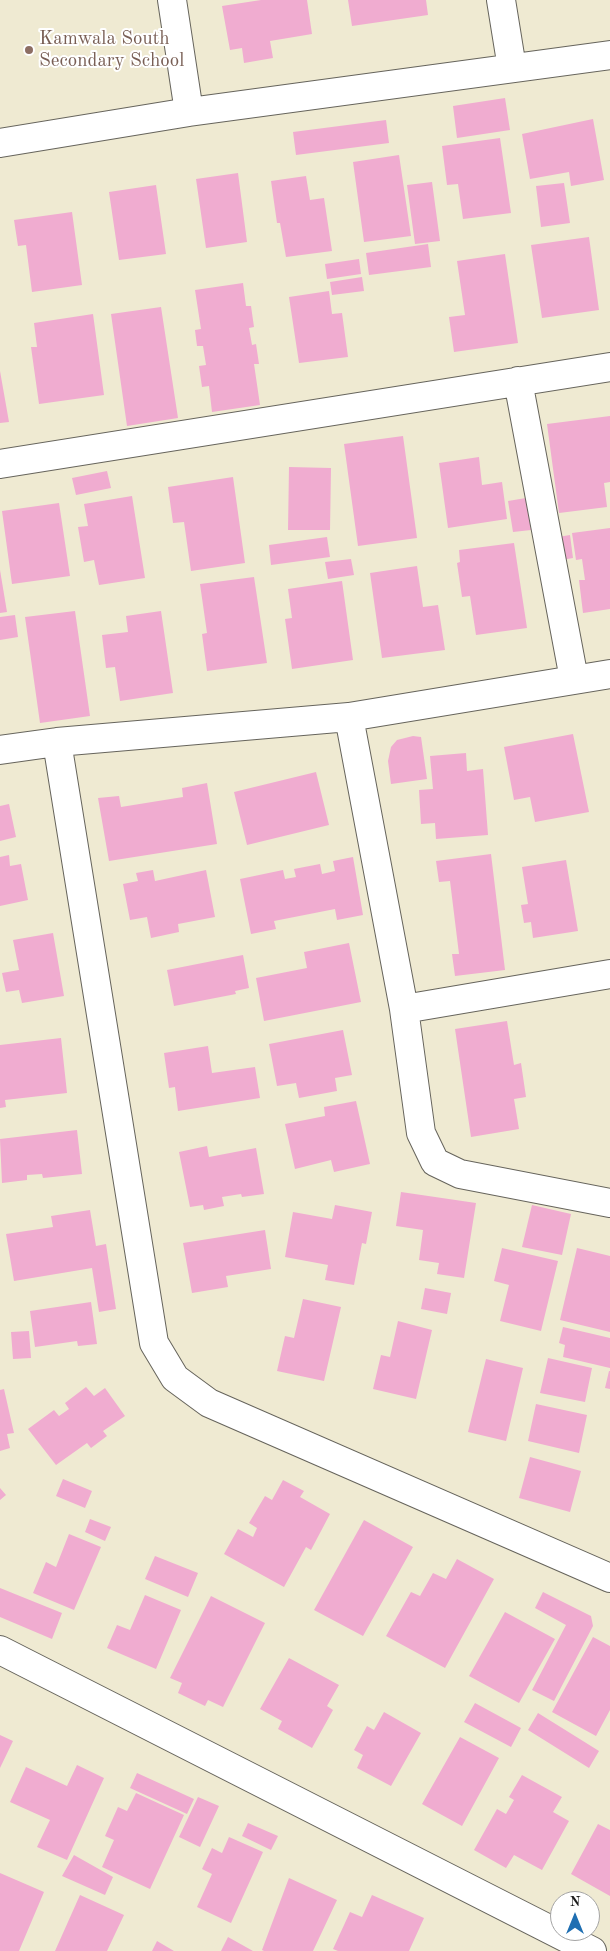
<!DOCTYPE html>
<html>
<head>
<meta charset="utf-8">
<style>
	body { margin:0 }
	#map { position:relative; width:610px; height:1951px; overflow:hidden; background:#efead2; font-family:"Old Standard TT",serif }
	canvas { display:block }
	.north { position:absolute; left:550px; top:1891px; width:50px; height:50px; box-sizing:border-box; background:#fff; border:1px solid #a4a4a4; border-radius:50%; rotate:0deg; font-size:14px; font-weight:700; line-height:20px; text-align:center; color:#1c1c1c }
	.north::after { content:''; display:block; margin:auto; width:18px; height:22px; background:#1f6fb2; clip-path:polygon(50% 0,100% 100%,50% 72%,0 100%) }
</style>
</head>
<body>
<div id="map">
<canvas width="610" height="1951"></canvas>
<div class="north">N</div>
</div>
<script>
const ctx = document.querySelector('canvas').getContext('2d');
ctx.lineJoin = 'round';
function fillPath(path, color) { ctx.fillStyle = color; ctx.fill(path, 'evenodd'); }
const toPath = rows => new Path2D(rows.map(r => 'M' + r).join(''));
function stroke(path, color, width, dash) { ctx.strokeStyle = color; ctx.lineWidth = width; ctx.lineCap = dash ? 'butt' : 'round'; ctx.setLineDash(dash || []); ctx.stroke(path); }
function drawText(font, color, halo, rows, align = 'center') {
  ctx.font = font + ' "Old Standard TT",serif'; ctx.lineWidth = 4; ctx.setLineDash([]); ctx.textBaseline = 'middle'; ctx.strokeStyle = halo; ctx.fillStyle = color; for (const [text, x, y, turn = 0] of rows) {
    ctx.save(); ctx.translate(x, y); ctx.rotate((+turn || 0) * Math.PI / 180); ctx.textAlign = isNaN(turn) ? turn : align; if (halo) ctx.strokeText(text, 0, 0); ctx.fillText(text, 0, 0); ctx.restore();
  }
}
fillPath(toPath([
	[261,0,307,0,312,34,270,41,273,58,244,63,242,48,230,50,222,6],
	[348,0,426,0,428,15,352,26],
	[505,98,510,130,457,138,453,106],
	[593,119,604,180,571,186,569,172,530,179,522,134],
	[386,120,389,143,296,155,293,132],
	[500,138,511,213,463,219,458,184,447,185,442,146],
	[399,155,411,236,364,242,353,162],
	[238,173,247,242,206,248,196,179],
	[306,176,310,200,324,198,332,251,286,257,280,223,277,223,271,181],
	[432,182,440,241,415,244,407,185],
	[564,183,570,223,541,227,536,186],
	[156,185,166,254,119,260,109,192],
	[72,212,82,285,32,292,26,245,18,246,14,220],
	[589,237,599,310,542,318,531,245],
	[428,244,431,267,369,275,366,253],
	[505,254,518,343,454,352,449,317,465,315,457,261],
	[359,259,361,274,327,279,325,264],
	[362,277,364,291,332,295,330,282],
	[243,283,246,306,251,306,254,327,249,328,252,345,256,344,259,364,254,364,260,405,212,412,209,386,202,387,199,366,206,365,203,346,197,346,195,330,201,329,195,290],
	[329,291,332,314,342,313,348,357,299,363,289,297],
	[161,307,178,418,127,426,111,314],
	[93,314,104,395,39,404,31,347,37,347,34,323],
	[0,371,9,422,0,423],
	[610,416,610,482,604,483,607,507,559,513,547,424],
	[403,436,417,538,358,546,344,444],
	[479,457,482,485,502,482,507,519,448,528,439,463],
	[289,467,331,468,330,530,288,530],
	[107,471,111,488,76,495,72,478],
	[233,477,245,563,191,571,184,522,173,523,168,487],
	[132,496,145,578,99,585,94,560,84,562,78,527,88,526,84,504],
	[526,498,531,530,513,532,508,501],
	[59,503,70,576,12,584,2,511],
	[610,528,610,609,583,613,579,580,585,580,582,559,576,560,572,533],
	[570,535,573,558,556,561,552,538],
	[327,537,330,557,271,565,269,545],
	[514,543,527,628,476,635,470,596,462,597,457,563,460,562,459,550],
	[351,559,354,575,328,579,325,562],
	[417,566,423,607,438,605,445,650,382,658,370,573],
	[0,570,7,612,0,613],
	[254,577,267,663,207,671,202,634,207,633,200,584],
	[342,581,353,660,292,669,285,619,292,618,288,589],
	[75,611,90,716,40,723,25,617],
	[161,611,173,693,120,701,115,667,106,668,102,635,128,632,126,616],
	[15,615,18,637,0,640,0,617],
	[573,734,589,812,535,822,530,797,514,800,504,747],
	[413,736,421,737,427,779,391,784,388,761,391,747,397,740],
	[466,753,467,771,483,769,488,835,436,839,435,823,421,824,419,790,433,789,430,756],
	[316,772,329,825,247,845,234,792],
	[207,783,217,844,109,861,98,798,119,796,121,807,183,797,182,788],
	[9,804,16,837,0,841,0,806],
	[491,854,505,970,455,976,452,954,459,954,450,881,439,882,436,861],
	[9,855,10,866,21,864,28,900,0,906,0,857],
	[353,857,363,915,337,920,335,909,274,921,276,929,251,934,240,879,283,870,285,879,296,877,294,869,320,864,322,874,335,871,333,861],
	[566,860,578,931,533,938,531,922,524,923,521,905,528,904,522,867],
	[153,870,155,881,206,870,215,917,178,924,179,932,151,938,147,917,130,920,123,884,138,881,136,873],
	[53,933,64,996,22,1003,19,990,6,992,2,973,19,970,13,940],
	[349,943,361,1002,264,1021,256,978,307,968,304,952],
	[243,955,249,988,235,991,236,994,174,1006,167,970],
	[507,1021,514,1065,521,1063,526,1097,514,1099,519,1129,471,1137,455,1029],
	[343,1030,352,1075,335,1078,337,1091,299,1098,296,1083,277,1086,269,1044],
	[61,1038,67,1093,5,1100,6,1107,0,1108,0,1045],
	[208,1046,212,1073,255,1067,260,1098,178,1111,175,1087,169,1088,164,1053],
	[356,1101,370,1164,334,1172,331,1160,295,1169,285,1124,325,1116,324,1107],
	[77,1130,82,1174,43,1178,42,1174,27,1175,27,1180,2,1183,0,1139],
	[207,1146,209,1157,256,1148,264,1194,242,1197,241,1194,222,1197,224,1206,204,1210,203,1205,190,1207,179,1152],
	[401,1192,476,1203,464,1278,437,1274,439,1263,419,1260,423,1230,396,1226],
	[335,1205,372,1212,366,1244,362,1243,354,1285,325,1280,328,1265,285,1257,293,1212,332,1219],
	[532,1205,571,1214,562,1255,522,1247],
	[90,1210,96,1246,106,1244,116,1309,99,1312,92,1268,14,1281,6,1234,53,1227,51,1216],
	[265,1230,271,1269,226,1276,228,1287,192,1293,183,1243],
	[502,1248,558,1261,541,1331,500,1321,509,1285,494,1281],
	[577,1248,610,1256,610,1332,560,1320],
	[425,1288,451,1293,447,1314,421,1309],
	[303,1299,341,1307,324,1381,277,1371,285,1336,294,1338],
	[91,1302,97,1344,78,1346,77,1341,35,1347,30,1311],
	[398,1321,432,1330,416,1399,373,1389,381,1355,390,1357],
	[563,1327,610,1338,610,1368,563,1357,565,1345,559,1343],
	[29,1331,31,1358,13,1359,11,1332],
	[548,1358,592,1368,585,1402,540,1393],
	[486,1359,523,1368,506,1441,468,1432],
	[609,1371,610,1371,610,1389,605,1388],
	[86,1387,94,1396,105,1388,125,1416,103,1431,107,1436,91,1448,87,1443,56,1465,28,1429,54,1410,59,1416,69,1409,65,1403],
	[4,1389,14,1433,7,1434,10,1448,0,1451,0,1390],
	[536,1404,587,1415,579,1453,528,1441],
	[530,1457,581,1471,570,1512,519,1498],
	[63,1479,92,1491,85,1508,56,1496],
	[283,1480,304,1491,300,1497,330,1514,311,1550,306,1547,284,1587,224,1554,238,1529,253,1537,257,1528,249,1523,265,1496,272,1500],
	[0,1488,6,1495,0,1500],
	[90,1519,111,1527,105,1541,85,1532],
	[364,1520,413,1547,363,1636,314,1610],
	[69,1534,101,1547,74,1610,33,1593,46,1562,56,1567],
	[155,1556,198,1573,188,1597,145,1579],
	[457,1559,494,1579,445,1668,386,1636,411,1592,420,1596,433,1573,446,1579],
	[0,1588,62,1613,52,1639,0,1617],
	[543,1592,591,1616,593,1626,554,1701,532,1690,566,1625,535,1608],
	[145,1595,181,1610,156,1669,107,1648,117,1625,130,1630],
	[211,1596,265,1623,223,1707,208,1700,205,1706,178,1693,182,1683,170,1678],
	[505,1612,555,1639,519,1703,469,1676],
	[593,1637,610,1646,610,1710,596,1736,552,1712],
	[289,1658,339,1685,327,1706,333,1710,312,1748,278,1729,282,1721,260,1709],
	[475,1703,521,1728,511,1747,464,1722],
	[384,1712,421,1733,391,1786,357,1768,363,1755,354,1750,367,1726,374,1730],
	[538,1713,599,1751,589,1768,528,1730],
	[0,1735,13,1741,0,1768],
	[460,1737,499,1758,462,1826,422,1804],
	[77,1765,104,1778,67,1860,37,1847,50,1820,10,1802,26,1767,67,1786],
	[137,1773,194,1799,187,1814,130,1788],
	[522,1775,562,1797,553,1812,569,1821,542,1870,514,1855,506,1868,474,1850,497,1809,506,1814,514,1800,509,1797],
	[136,1793,184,1815,150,1889,102,1867,114,1840,105,1836,118,1807,127,1811],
	[198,1797,219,1806,200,1847,179,1837],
	[248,1823,278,1836,271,1850,242,1836],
	[598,1824,610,1830,610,1896,571,1874],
	[229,1837,263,1852,231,1923,197,1907,212,1874,202,1869,212,1848,222,1853],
	[74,1855,113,1877,105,1895,62,1876],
	[0,1873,44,1892,19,1951,0,1951],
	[289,1878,337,1900,313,1951,264,1951,262,1950],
	[80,1895,124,1915,107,1951,55,1951],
	[372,1895,424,1918,409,1951,338,1951,333,1949,350,1912,362,1917],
	[228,1937,253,1951,221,1951],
	[157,1941,174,1951,152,1951]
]), '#f0acd0');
const minor = toPath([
	[172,0,189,112],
	[501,0,512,68],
	[0,143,189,112,610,55],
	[518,381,574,679],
	[0,464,610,367],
	[349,717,404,1009,421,1133,435,1162,460,1174,610,1203],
	[57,742,154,1343,175,1378,209,1403,610,1578],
	[0,750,57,742,349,717,610,674],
	[404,1009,610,974],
	[0,1650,592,1951]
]);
stroke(minor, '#66645c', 30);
stroke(minor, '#fff', 28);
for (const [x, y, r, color] of [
	[29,50,5,"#8d6e63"]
]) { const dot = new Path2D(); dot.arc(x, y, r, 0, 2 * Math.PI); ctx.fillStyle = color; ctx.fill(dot); stroke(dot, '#fff', 2); }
drawText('19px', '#785e54', '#fff', [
	["Kamwala South",39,39],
	["Secondary School",39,61]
], 'left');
</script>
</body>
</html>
